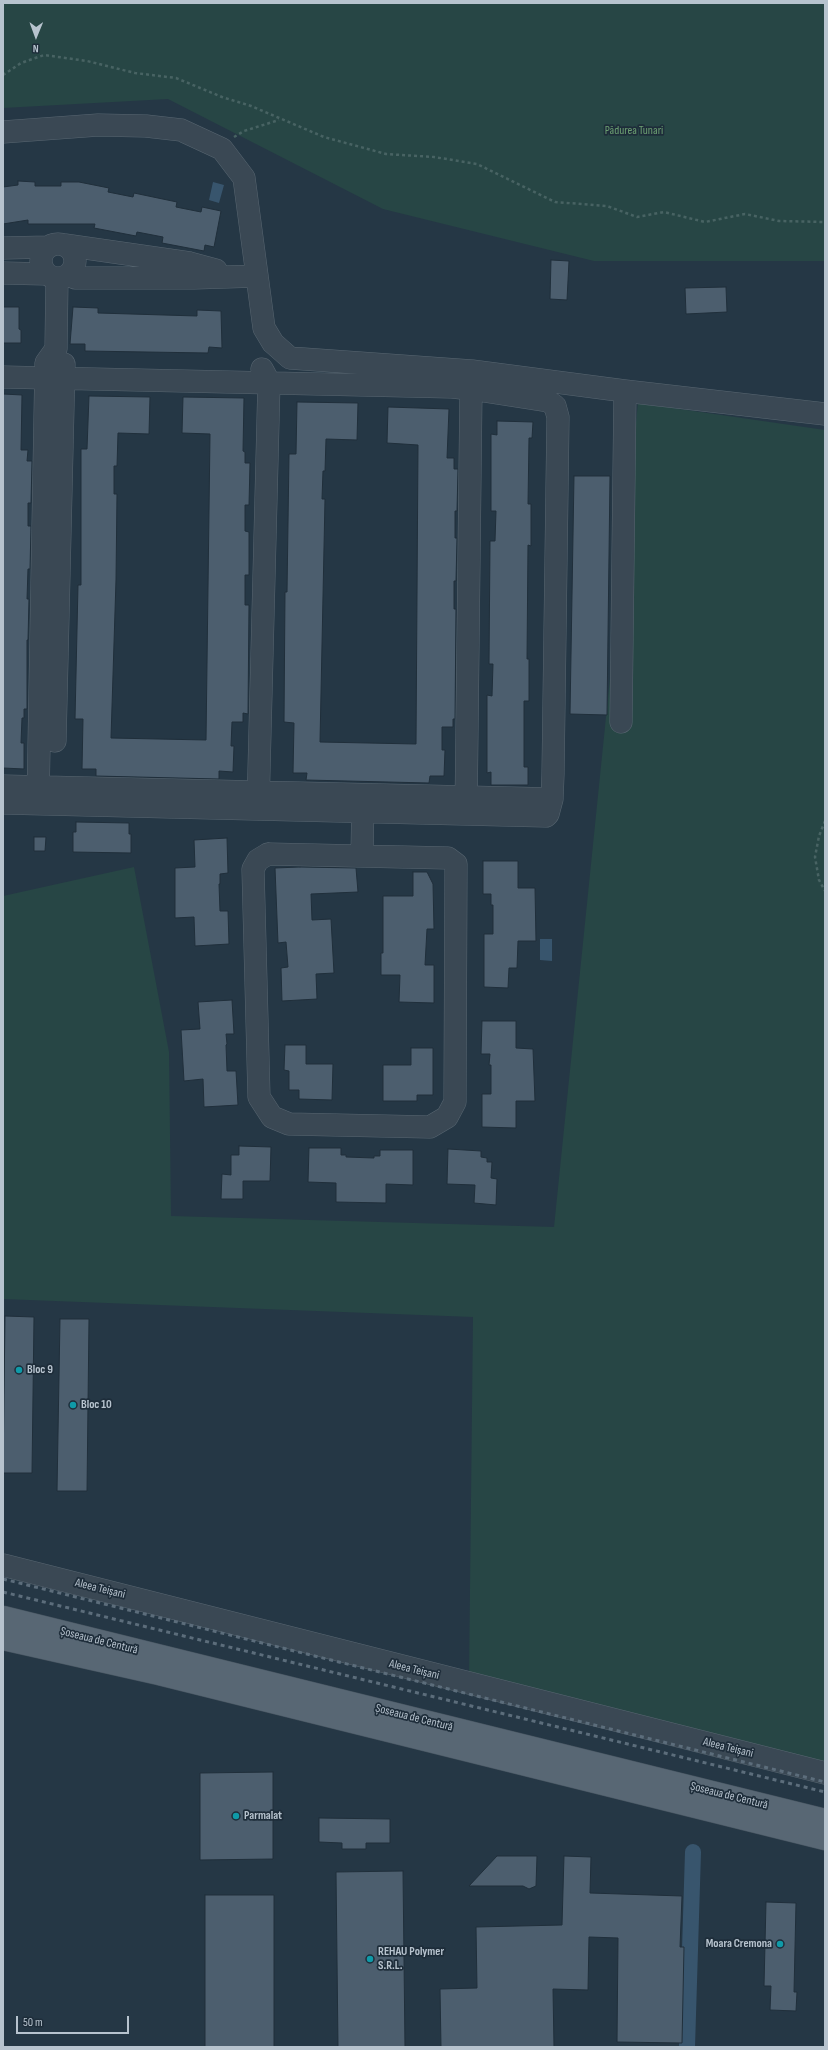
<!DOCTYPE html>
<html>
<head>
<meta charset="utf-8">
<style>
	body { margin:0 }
	#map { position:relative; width:828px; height:2050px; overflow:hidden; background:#253745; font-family:"Sofia Sans Condensed",sans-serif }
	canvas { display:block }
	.frame { position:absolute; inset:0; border:4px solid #b7c3ce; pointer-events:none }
	.north { position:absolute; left:16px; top:16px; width:40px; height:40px; -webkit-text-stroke:3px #1e2d3a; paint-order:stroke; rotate:181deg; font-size:11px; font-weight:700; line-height:16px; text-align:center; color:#b7c3ce }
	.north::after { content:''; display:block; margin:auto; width:14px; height:18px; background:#b7c3ce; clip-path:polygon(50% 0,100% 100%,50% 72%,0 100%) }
	.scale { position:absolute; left:16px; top:2016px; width:113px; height:18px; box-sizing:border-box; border:2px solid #b7c3ce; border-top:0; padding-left:5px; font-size:12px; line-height:14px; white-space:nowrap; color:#b7c3ce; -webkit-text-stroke:3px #1e2d3a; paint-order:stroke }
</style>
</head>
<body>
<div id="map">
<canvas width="828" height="2050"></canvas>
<div class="frame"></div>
<div class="north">N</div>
<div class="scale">50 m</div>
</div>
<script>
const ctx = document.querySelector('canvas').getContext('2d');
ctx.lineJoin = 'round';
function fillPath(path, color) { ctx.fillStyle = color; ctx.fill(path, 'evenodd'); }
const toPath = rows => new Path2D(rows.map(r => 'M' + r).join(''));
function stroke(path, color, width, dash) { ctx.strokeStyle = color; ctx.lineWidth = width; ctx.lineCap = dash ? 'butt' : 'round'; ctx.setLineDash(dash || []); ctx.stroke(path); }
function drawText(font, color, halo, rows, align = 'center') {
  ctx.font = font + ' "Sofia Sans Condensed",sans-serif'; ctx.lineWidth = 3.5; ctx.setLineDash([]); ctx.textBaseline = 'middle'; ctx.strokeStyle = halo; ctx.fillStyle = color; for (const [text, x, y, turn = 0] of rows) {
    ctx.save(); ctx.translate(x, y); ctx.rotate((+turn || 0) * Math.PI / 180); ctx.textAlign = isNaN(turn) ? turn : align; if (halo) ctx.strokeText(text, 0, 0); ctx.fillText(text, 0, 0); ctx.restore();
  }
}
fillPath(toPath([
	[3,3,825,3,825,261,594,261,383,209,168,99,3,108],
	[638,403,825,430,825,1770,469,1680,473,1317,3,1299,3,896,134,867,169,1052,171,1216,554,1227]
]), '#274645');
fillPath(toPath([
	[213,182,224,185,219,203,209,200],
	[540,939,552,939,552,961,540,960]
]), '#38556d');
stroke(toPath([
	[687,2047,693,1852]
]), '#38556d', 16);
const building = toPath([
	[18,181,35,182,35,186,61,186,61,182,79,182,109,188,108,192,133,197,134,193,177,202,176,207,201,212,202,207,221,211,214,247,205,245,204,251,162,243,163,237,137,232,136,236,94,228,95,224,28,224,28,220,3,224,3,187,18,185,18,181],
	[551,260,569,261,567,300,550,299,551,260],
	[726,287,727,312,686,314,685,288,726,287],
	[3,307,19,307,19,329,21,330,21,343,3,343,3,307],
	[73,307,98,308,98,313,197,316,197,310,221,311,222,348,209,347,208,353,85,351,85,344,70,344,73,307],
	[3,394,22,395,21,450,28,450,27,461,32,461,31,503,28,503,28,526,31,526,30,569,28,569,27,599,29,599,28,640,27,640,27,709,24,709,24,718,22,718,21,743,24,743,24,769,3,768,3,394],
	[89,396,150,397,149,434,118,433,117,466,114,466,114,494,117,494,116,580,111,738,206,740,210,434,182,433,183,397,244,398,243,451,245,452,245,463,250,463,249,505,245,505,245,531,249,532,249,575,245,575,245,605,249,605,248,714,243,713,243,722,232,722,231,746,234,746,233,772,219,771,219,779,96,776,96,769,82,769,83,719,75,719,78,585,81,585,81,449,87,449,89,396],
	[297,402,358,403,357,440,326,439,325,471,323,471,322,499,325,499,320,742,416,744,418,445,387,443,388,407,449,409,447,458,454,458,454,469,458,469,457,511,455,511,455,538,457,538,456,581,454,581,454,609,456,609,455,719,453,719,453,727,442,727,442,750,445,750,444,776,430,776,429,783,306,780,307,773,293,773,294,723,284,722,285,592,287,592,289,454,296,454,297,402],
	[497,421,533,422,532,438,529,438,528,504,531,504,531,546,528,545,527,659,529,659,529,701,524,701,524,767,528,767,528,785,491,785,491,772,487,773,487,695,492,696,493,664,489,664,490,541,495,541,496,511,491,511,491,434,497,435,497,421],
	[574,476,610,476,607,715,570,714,574,476],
	[76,822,129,823,129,834,131,834,131,853,73,852,73,832,76,832,76,822],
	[34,837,46,837,45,851,34,851,34,837],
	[227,838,228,873,220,874,220,884,219,884,220,911,228,911,229,944,195,946,194,917,175,918,175,868,195,867,194,840,227,838],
	[483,861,518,861,518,888,535,888,536,941,518,941,517,968,509,968,508,988,484,987,484,934,493,934,493,905,491,905,491,894,483,894,483,861],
	[300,867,356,868,358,892,311,894,312,920,331,919,334,973,316,974,317,999,282,1001,281,968,288,967,286,942,278,943,275,868,300,867],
	[413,872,427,872,433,884,434,929,427,929,425,965,434,965,434,1003,399,1002,400,975,381,975,381,953,383,953,383,896,413,896,413,872],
	[232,1000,234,1034,226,1034,227,1044,226,1045,227,1071,236,1071,238,1105,204,1107,203,1079,184,1081,181,1030,200,1029,198,1002,232,1000],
	[482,1021,516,1021,516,1048,533,1049,535,1101,516,1101,516,1128,482,1127,482,1094,491,1094,491,1065,489,1065,490,1054,481,1054,482,1021],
	[285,1045,306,1045,306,1064,333,1064,332,1100,299,1099,299,1090,289,1090,289,1071,284,1070,285,1045],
	[411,1048,433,1048,433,1095,417,1095,417,1101,383,1101,383,1065,411,1065,411,1048],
	[239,1146,271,1147,270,1181,243,1181,243,1199,221,1199,222,1174,231,1175,231,1155,239,1155,239,1146],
	[309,1148,341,1148,341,1155,346,1155,346,1157,374,1158,374,1156,380,1156,380,1150,413,1150,413,1185,386,1184,386,1203,336,1202,336,1183,308,1182,309,1148],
	[448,1149,481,1151,481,1157,487,1158,487,1162,492,1162,491,1178,497,1179,496,1205,474,1203,475,1185,447,1184,448,1149],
	[5,1316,34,1317,32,1473,3,1473,5,1316],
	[60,1319,89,1319,87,1491,57,1491,60,1319],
	[273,1772,273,1859,200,1860,200,1773,273,1772],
	[319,1818,390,1819,390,1843,366,1843,366,1849,342,1849,342,1843,319,1842,319,1818],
	[497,1856,537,1856,536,1886,529,1889,523,1886,469,1886,497,1856],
	[564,1856,591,1857,590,1893,682,1896,680,1947,684,1947,682,2043,617,2042,618,1938,589,1937,588,1990,553,1989,554,2047,441,2047,440,1989,477,1988,476,1927,562,1925,564,1856],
	[403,1871,405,2047,338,2047,336,1872,403,1871],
	[205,1895,274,1895,274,2047,205,2047,205,1895],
	[766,1902,796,1903,794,1992,797,1992,796,2011,770,2010,771,1986,764,1986,766,1902]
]);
fillPath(building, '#4c5e6e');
stroke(building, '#202f3b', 1);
const minor = toPath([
	[3,132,98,125,146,126,181,130,222,149,244,178,264,328,273,343,290,358,472,371,625,391,825,414],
	'41 261a17 17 0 1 1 34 0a17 17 0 1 1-34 0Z',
	[65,245,190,263,216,270],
	[3,248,48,247],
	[3,273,46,274],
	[69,275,75,278,194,278,257,276],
	[3,377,452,387,471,389,466,814],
	[621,722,625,391],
	[55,741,64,364],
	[3,786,552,799],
	[38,802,46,363,56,349,57,278],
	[3,803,546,816,548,814,552,799,553,774,558,417,555,406,548,401,471,389],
	[258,809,269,382,262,369],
	[268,854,448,858,456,864,455,1102,447,1117,430,1127,289,1124,272,1117,259,1097,253,869,258,860,268,854],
	[362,856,363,798],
	[3,1565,825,1773]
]);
const major = toPath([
	[3,1617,825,1820],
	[3,1639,159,1674,825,1839]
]);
stroke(minor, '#586671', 23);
stroke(major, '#465460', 23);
stroke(toPath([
	[3,75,21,63,44,55,87,61,135,73,176,78,222,97,251,106,324,137,386,154,434,157,477,164,555,202,607,206,637,217,664,212,705,222,745,214,779,221,825,222],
	[234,137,244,131,279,120],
	[825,821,819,836,815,857,819,880,825,891]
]), '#486363', 2.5, [3, 3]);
stroke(minor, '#3a4854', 22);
stroke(major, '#586774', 22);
stroke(toPath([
	[3,1579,825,1782],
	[3,1592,825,1792]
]), '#5c6d7b', 3, [4, 4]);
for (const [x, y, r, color] of [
	[19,1370,4,"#0f9aa8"],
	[73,1405,4,"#0f9aa8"],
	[236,1816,4,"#0f9aa8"],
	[780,1944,4,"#0f9aa8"],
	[370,1959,4,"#0f9aa8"]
]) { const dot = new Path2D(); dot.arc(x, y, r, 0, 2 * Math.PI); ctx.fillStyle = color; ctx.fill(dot); stroke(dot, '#1e2d3a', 1.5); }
drawText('12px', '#6da072', '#1e2d3a', [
	["Pădurea Tunari",634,131]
]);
drawText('bold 12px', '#b7c3ce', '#1e2d3a', [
	["Bloc 9",27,1370],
	["Bloc 10",81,1405],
	["Parmalat",244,1816],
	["Moara Cremona",772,1944,"right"],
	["REHAU Polymer",378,1952],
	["S.R.L.",378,1966]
], 'left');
drawText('12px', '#b7c3ce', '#1e2d3a', [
	["Aleea Teișani",100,1589,14],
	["Șoseaua de Centură",99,1641,14],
	["Aleea Teișani",414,1670,14],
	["Șoseaua de Centură",414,1718,14],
	["Aleea Teișani",728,1748,14],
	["Șoseaua de Centură",729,1796,14]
]);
</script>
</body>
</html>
